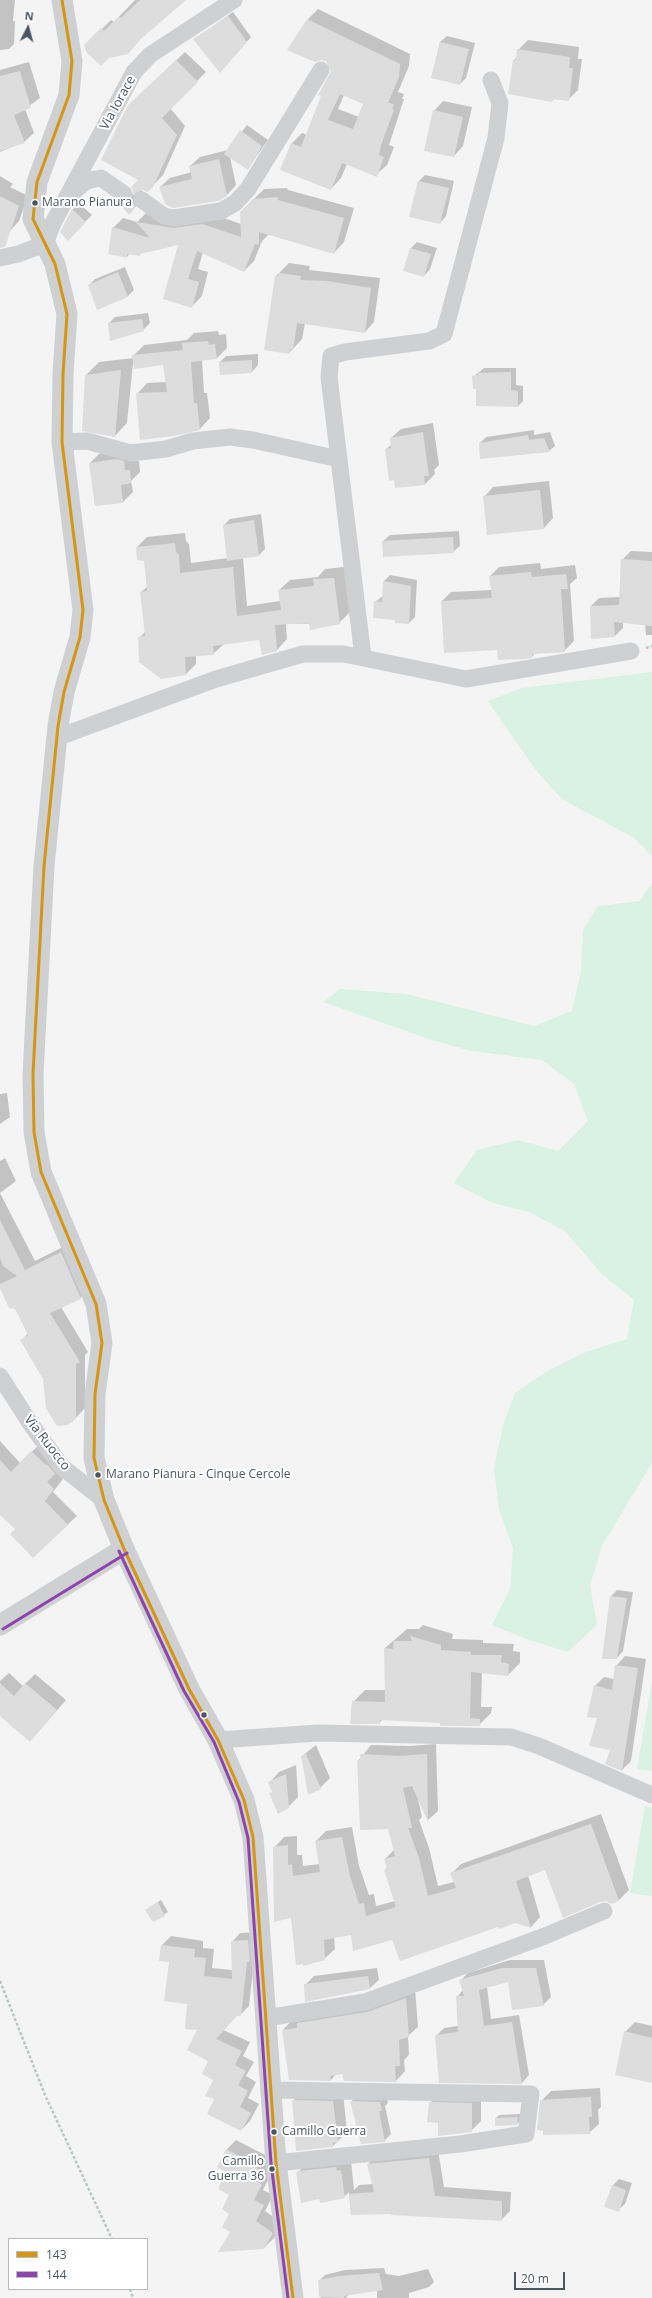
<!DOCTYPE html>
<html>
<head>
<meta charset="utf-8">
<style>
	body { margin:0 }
	#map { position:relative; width:652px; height:2298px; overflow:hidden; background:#f4f4f4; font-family:"Open Sans",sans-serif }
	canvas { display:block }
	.legend { position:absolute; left:8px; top:2238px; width:140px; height:52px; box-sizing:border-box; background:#fff; border:1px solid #b7bbc0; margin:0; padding:5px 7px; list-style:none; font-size:12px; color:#4a5661 }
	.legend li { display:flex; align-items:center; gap:8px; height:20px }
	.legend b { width:20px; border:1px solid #b7bbc0 }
	.north { position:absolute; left:8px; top:8px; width:40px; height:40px; -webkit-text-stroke:3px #fff; paint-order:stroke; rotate:6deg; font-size:11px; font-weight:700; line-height:16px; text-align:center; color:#4a5661 }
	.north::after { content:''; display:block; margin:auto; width:14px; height:18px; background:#4a5661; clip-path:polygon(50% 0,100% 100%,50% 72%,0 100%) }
	.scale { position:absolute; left:514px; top:2272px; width:51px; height:18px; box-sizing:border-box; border:2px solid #4a5661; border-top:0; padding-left:5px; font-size:12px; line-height:14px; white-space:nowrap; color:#4a5661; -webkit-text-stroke:3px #fff; paint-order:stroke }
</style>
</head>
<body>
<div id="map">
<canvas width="652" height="2298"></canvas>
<ul class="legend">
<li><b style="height:5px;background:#d49613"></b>143</li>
<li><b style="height:5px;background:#8e44ad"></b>144</li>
</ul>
<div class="north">N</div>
<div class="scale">20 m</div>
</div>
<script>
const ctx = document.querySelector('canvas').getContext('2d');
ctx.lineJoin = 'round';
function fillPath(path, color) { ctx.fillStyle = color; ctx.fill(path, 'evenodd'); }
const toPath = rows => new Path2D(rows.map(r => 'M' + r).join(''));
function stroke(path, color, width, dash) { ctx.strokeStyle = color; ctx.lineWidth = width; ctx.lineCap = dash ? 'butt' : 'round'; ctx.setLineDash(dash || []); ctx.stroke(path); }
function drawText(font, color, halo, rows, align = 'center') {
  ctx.font = font + ' "Open Sans",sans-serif'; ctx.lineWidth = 4; ctx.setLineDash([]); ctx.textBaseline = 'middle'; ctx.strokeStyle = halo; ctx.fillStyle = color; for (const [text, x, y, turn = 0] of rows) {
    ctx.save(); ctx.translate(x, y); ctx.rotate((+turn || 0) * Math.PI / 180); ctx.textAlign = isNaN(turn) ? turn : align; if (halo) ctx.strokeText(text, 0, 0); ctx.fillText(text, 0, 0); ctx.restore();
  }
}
fillPath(toPath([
	[652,672,652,856,634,838,562,799,535,769,488,701,522,688],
	[652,882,652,1463,602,1546,590,1585,597,1625,568,1652,529,1640,492,1625,510,1589,513,1548,499,1510,494,1469,503,1425,515,1393,549,1370,586,1352,627,1339,634,1300,602,1274,565,1231,529,1212,490,1202,454,1183,477,1150,518,1140,558,1151,588,1121,574,1084,542,1060,471,1051,432,1040,323,1002,340,989,406,994,534,1026,572,1011,581,971,583,930,598,906,640,901],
	[652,1681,652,1771,637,1769],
	[645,1806,652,1808,652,1896,630,1893]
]), '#d9f2e3');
fillPath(toPath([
	[0,0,15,0,13,21,15,21,14,44,9,49,0,50],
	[135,0,184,0,85,46,111,20,114,22],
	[318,9,410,54,409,66,398,92,404,94,402,99,404,99,389,145,394,147,387,165,376,175,347,164,341,178,331,189,291,144,302,133,307,135,332,71,308,19],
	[344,95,364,103,359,117,338,109],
	[233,12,251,37,224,67,195,39],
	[447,36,475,43,466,78,460,84,432,77,440,42],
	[528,40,579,47,578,59,582,59,578,90,568,100,554,99,552,101,514,60,517,57,518,50],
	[185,52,206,72,170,108,185,126,163,175,148,191,141,188,145,197,129,213,120,202,129,193,135,195,132,188,139,180,136,99],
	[29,62,40,98,25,109,34,133,24,142,0,152,0,70],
	[443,101,472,107,463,146,454,156,434,111],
	[247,125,268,140,248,168,230,157,236,185,227,195,160,187,170,178,192,172,190,166,200,157,228,150],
	[425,175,454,181,446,216,440,223,411,216,419,181],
	[0,176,13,184,10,187,28,196,19,221,10,231,0,228],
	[287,188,288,190,354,208,344,242,334,253,269,234,262,241,254,261,244,271,203,252,198,269,208,272,202,296,192,306,180,244,142,252,140,254,130,253,127,257,113,228,123,218,137,222,147,212,212,214,241,224,241,212,264,189],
	[79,203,92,215,68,239,61,232,73,209],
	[417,242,437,248,430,269,424,276,411,248],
	[289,263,310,266,309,270,380,278,374,322,365,332,305,323,302,339,289,353,276,276],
	[125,267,134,290,127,297,89,285,95,279],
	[148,313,150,323,143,330,109,323,115,317],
	[218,331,219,335,226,334,227,348,217,358,202,360,204,393,207,393,210,418,200,429,137,394,147,383,166,382,164,364,133,363,127,423,115,436,86,375,99,362,134,358,133,356,144,345,187,340,194,333],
	[258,354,258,365,252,372,220,362,226,356],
	[484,368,516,368,516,385,523,386,523,401,518,406,477,405,477,388,473,377],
	[433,423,439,465,434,470,435,474,425,484,386,449,392,444,391,438,401,429],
	[534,430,534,435,550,432,555,446,549,451,480,443,486,437],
	[100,453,139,461,140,472,131,481,133,492,123,502,95,505,90,463],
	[549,481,553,518,544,528,484,497,493,487],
	[261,514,265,549,259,555,243,558,247,606,280,601,279,590,290,580,318,577,325,569,344,567,350,612,339,623,286,624,287,639,277,650,260,639,224,644,213,654,196,655,196,664,186,674,139,638,146,631,141,592,148,586,145,560,137,547,147,537,185,533,186,541,189,544,191,563,228,558,224,525,230,519],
	[459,531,460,546,453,552,383,541,390,535],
	[631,551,652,552,652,635,646,635,645,624,623,622,623,628,615,636,591,606,599,598,620,597,622,560],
	[540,563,541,569,575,565,577,578,570,584,574,641,564,651,536,652,532,657,498,649,442,601,451,592,492,590,490,576,499,567],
	[390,575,417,580,415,617,409,623,375,602,383,596,384,581],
	[7,1093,10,1117,0,1124,0,1094],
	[5,1158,16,1181,0,1193,35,1261,71,1243,90,1288,80,1298,61,1307,88,1352,85,1355,85,1408,72,1422,58,1424,44,1378,22,1340,28,1333,16,1308,0,1285,0,1161],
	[0,1441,20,1463,41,1443,56,1472,63,1479,53,1492,77,1516,67,1525,16,1529,0,1514],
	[617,1590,633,1592,623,1651,617,1658,611,1596],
	[423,1625,453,1634,452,1639,483,1640,483,1643,514,1644,513,1651,520,1652,520,1663,508,1675,482,1672,481,1707,492,1707,491,1713,479,1725,383,1719,379,1723,353,1702,365,1690,386,1690,385,1648,407,1629,419,1629],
	[625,1656,646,1659,631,1761,622,1770,598,1717,595,1686,604,1677,614,1679,616,1666],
	[9,1673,23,1686,35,1674,66,1700,39,1731,0,1715,0,1681],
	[436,1744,438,1811,428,1820,418,1799,422,1817,419,1820,429,1848,438,1886,454,1882,451,1874,461,1864,601,1814,629,1890,619,1900,611,1903,546,1869,528,1875,540,1917,531,1927,515,1922,393,1938,352,1934,334,1937,335,1949,324,1959,292,1917,274,1848,284,1837,297,1836,297,1855,302,1855,303,1866,320,1864,316,1841,326,1831,352,1827,359,1866,369,1895,374,1894,376,1906,395,1901,385,1870,387,1867,385,1859,394,1850,389,1828,358,1761,371,1745,409,1746],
	[316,1745,330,1778,320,1788,302,1756],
	[296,1765,298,1797,288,1807,270,1794,273,1791,270,1782,279,1772],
	[161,1900,168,1912,154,1921,150,1907],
	[257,1932,249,2006,240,2015,237,2015,223,2030,250,2042,243,2056,254,2062,246,2076,256,2082,248,2098,259,2104,250,2121,241,2130,214,2080,189,2003,170,1961,160,1960,162,1945,171,1936,203,1941,203,1948,214,1949,212,1968,232,1970,232,1942,240,1933],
	[510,1960,544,1960,551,1997,543,2005,509,1981,487,1987,491,2019,519,2015,529,2075,522,2083,440,2082,436,2036,444,2028,458,2026,457,1997,463,1990,460,1981,468,1973],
	[377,1968,379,1980,370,1988,306,2000,305,1985,314,1976],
	[415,1989,418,2027,408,2036,409,2055,404,2060,405,2071,396,2081,343,2073,336,2074,331,2080,283,2030,292,2020],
	[635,2022,652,2026,652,2082,625,2032],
	[600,2088,601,2107,598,2110,599,2124,589,2133,541,2101,551,2091],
	[302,2091,343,2092,347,2132,333,2146,293,2101],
	[440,2093,481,2094,481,2121,471,2131,439,2122,430,2103],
	[357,2095,386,2096,388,2103,385,2106,391,2134,384,2141,351,2102],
	[521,2114,520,2121,517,2124,496,2125,496,2118,499,2115],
	[236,2140,267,2156,272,2162,266,2173,271,2174,263,2190,273,2195,265,2211,282,2223,274,2238,264,2248,231,2231,227,2149],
	[438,2150,444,2187,511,2192,510,2211,501,2220,392,2213,351,2214,349,2192,344,2197,320,2198,299,2171,309,2161,351,2161,354,2190,359,2185,373,2184,368,2164,377,2155],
	[619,2179,632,2183,625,2204,618,2210,613,2185],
	[384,2268,386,2274,399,2276,428,2269,434,2282,429,2287,409,2293,409,2298,377,2298,377,2290,349,2294,346,2298,321,2298,319,2281,325,2275,345,2270]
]), '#0003');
fillPath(toPath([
	[140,0,186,0,142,38,128,54,109,58,101,66,86,52,84,45,101,28,104,31,119,16,121,18],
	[228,16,247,42,220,73,193,39],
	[307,19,400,64,399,77,388,103,394,104,392,109,394,110,381,145,379,155,384,157,377,177,342,163,331,190,280,170,291,143,301,147,321,96,318,95,331,71,326,61,321,60,315,62,287,50],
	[340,94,363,104,353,129,328,120],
	[440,42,469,49,460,85,431,78],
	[517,49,570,57,569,68,573,68,569,101,553,99,552,102,508,94,513,60,516,60],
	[176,60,198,82,162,118,177,135,153,187,148,192,143,190,134,194,131,187,138,180,101,160,128,105],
	[20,71,31,108,14,115,25,143,0,151,0,76],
	[433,110,463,117,454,157,424,151],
	[240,130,262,146,248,170,224,154],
	[219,159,227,196,218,201,173,208,165,204,159,187,192,179,189,166],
	[418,181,449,188,440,224,409,217],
	[0,196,19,206,5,247,0,248],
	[278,197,278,200,344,218,334,254,259,232,259,245,255,244,244,272,197,251,188,279,199,282,192,308,163,299,178,245,140,254,140,256,127,254,127,258,108,254,112,227,150,238,136,222,174,228,202,224,241,237,240,212,253,199],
	[132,200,136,207,129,215,118,202,124,204],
	[72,209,86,222,68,241,60,232],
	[410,248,431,254,424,277,403,271],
	[118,272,128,297,97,310,88,285],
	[279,273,301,276,300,280,327,281,371,288,365,333,297,323,293,350,290,349,289,354,264,350,275,276,278,276],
	[142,319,144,331,110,341,108,323],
	[208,341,209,345,215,344,217,359,191,362,194,403,197,403,200,430,174,436,140,440,136,393,167,392,163,365,134,369,132,355,183,350,182,343],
	[252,360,252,373,220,375,219,362],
	[121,370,115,437,82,431,85,375],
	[511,372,511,390,518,391,518,407,476,406,476,389,473,389,472,376,478,375,478,373],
	[423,432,429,476,424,476,425,485,395,488,394,480,389,481,385,449,391,448,390,438],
	[528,435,529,440,544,438,550,452,480,459,479,443],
	[116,459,124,461,125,470,130,470,131,483,121,485,123,503,95,506,89,463],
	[540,490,544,529,487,535,483,496],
	[254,520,259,556,227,561,223,525],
	[453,537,454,553,383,557,382,541],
	[175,543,176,552,179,555,180,573,233,567,237,616,281,610,278,590,314,586,313,579,334,578,340,624,310,630,309,623,275,625,277,651,262,655,259,640,213,646,214,655,185,657,186,675,161,679,139,662,138,637,145,636,140,592,147,591,144,561,137,560,136,547],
	[621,559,652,561,652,626,614,622,615,637,591,639,590,606,619,605],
	[531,572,532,577,566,574,568,589,561,589,565,652,532,654,532,658,524,659,498,660,497,650,444,653,441,601,492,598,489,576],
	[383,581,411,586,409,624,395,623,395,620,373,618,374,601,382,602],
	[0,1220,25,1270,61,1252,81,1299,50,1313,80,1362,76,1364,76,1418,68,1425,57,1426,46,1408,43,1379,20,1340,28,1335,15,1309,9,1308,0,1288,0,1284,17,1276,3,1266,0,1258],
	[31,1451,46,1465,47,1464,55,1474,47,1482,54,1489,45,1501,68,1525,33,1558,10,1534,15,1529,0,1515,0,1460,11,1472],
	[610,1596,627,1598,617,1659,602,1659],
	[410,1636,441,1645,441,1650,471,1652,471,1655,502,1655,501,1662,509,1664,508,1676,471,1672,470,1718,480,1719,480,1726,440,1726,440,1723,380,1720,380,1724,350,1724,352,1701,385,1702,384,1648,393,1649,394,1641,412,1641],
	[615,1665,638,1668,622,1771,605,1764,610,1750,589,1746,597,1718,587,1717,594,1685,612,1690],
	[0,1683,14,1696,25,1683,57,1710,30,1742,0,1716],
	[306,1754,321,1789,308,1795,301,1756],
	[360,1754,399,1756,427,1754,428,1822,412,1786,403,1788,412,1828,408,1828,419,1858,428,1896,456,1888,450,1873,591,1824,619,1901,611,1904,606,1901,600,1902,563,1918,545,1870,516,1881,531,1928,515,1923,500,1929,498,1927,400,1961,392,1940,353,1951,351,1935,324,1940,325,1960,303,1966,303,1964,296,1965,291,1918,274,1922,273,1847,288,1845,288,1865,292,1864,293,1876,320,1872,315,1841,342,1837,350,1876,359,1904,364,1903,366,1916,396,1907,384,1870,387,1868,384,1859,395,1856,388,1829,360,1830,357,1760,360,1760],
	[286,1774,289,1808,278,1814,269,1793,272,1792,268,1782],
	[158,1902,165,1916,153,1922,145,1910],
	[248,1940,250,1962,247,1962,241,2016,237,2016,216,2039,242,2051,235,2065,246,2071,238,2085,248,2091,240,2107,251,2113,241,2131,207,2114,214,2099,205,2096,213,2080,202,2074,208,2061,187,2050,197,2030,185,2029,187,2004,164,2001,169,1962,159,1961,161,1945,195,1949,194,1957,206,1958,204,1976,232,1979,231,1941],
	[502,1968,536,1968,544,2006,512,2010,508,1982,479,1990,484,2026,512,2022,522,2084,439,2083,435,2035,458,2032,456,1996,464,1996,459,1980],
	[368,1976,370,1989,305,2002,304,1984],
	[406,1998,409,2037,399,2040,400,2066,395,2066,396,2082,344,2081,342,2074,330,2076,331,2081,289,2080,282,2030,297,2028,297,2023,367,2012],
	[624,2031,652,2038,652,2083,615,2075],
	[591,2097,592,2117,589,2117,590,2134,543,2135,543,2131,537,2130,540,2100],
	[292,2100,333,2101,338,2142,333,2143,333,2147,296,2151],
	[350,2101,380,2102,382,2111,379,2111,385,2142,361,2144],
	[429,2102,472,2103,472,2132,438,2136,438,2123,427,2122],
	[518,2117,517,2125,495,2126,495,2118],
	[226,2149,258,2166,256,2168,263,2171,257,2182,262,2184,254,2200,264,2205,256,2221,273,2233,264,2249,218,2252,230,2232,222,2227,229,2214,222,2209,229,2195,218,2189,226,2172,217,2167],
	[429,2158,435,2196,502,2201,502,2221,391,2215,391,2214,351,2215,349,2194,374,2192,367,2164],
	[336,2167,337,2171,341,2170,345,2198,320,2203,319,2199,301,2203,296,2173,298,2171],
	[612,2185,626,2190,619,2212,604,2207],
	[379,2273,383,2290,344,2296,344,2298,319,2297,318,2280,339,2276]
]), '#ddddde');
stroke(toPath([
	[646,648,652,646],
	[0,1981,45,2095,112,2239],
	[130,2289,133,2298]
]), '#bcc7c4', 2.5, [3, 2]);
stroke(toPath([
	[72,193,86,181,101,178,124,194],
	[142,200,164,216,173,218,221,211,235,203,248,189,321,70],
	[0,258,18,254,45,244,53,223,134,72,150,55,234,0],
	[62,442,87,441,131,453,166,449,193,441,230,437,253,440,339,459],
	[363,657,329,377,331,356,345,352,429,341,444,334,496,138,500,103,491,80],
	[56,738,216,679,303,654,344,654,466,679,631,651],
	[0,1376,30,1423,62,1467,104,1500],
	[218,1740,318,1733,511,1737,539,1746,652,1795],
	[266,2018,365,2002,545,1936,604,1911],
	[269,2090,531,2094,526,2134,460,2144,276,2163]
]), '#ced0d2', 17);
stroke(toPath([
	[62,0,72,61,69,95,37,182,33,219,55,264,67,314,63,374,62,442,83,610,80,637,64,692,58,726,44,866,33,1074,34,1132,41,1172,96,1304,102,1343,95,1394,94,1458,104,1500,124,1549,189,1689,218,1740,244,1800,253,1837,276,2163,293,2298],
	[0,1625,124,1549]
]), '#ced0d2', 21);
stroke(toPath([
	[62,0,72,61,69,95,37,182,33,219,55,264,67,314,63,374,62,442,83,610,80,637,64,692,58,726,44,866,33,1074,34,1132,41,1172,96,1304,102,1343,95,1394,94,1458,104,1500,124,1549,189,1689,218,1740,244,1800,253,1837,276,2163,293,2298]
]), '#d49613', 3);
stroke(toPath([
	[119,1551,184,1691,214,1742,239,1802,248,1838,271,2163,288,2298],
	[3,1629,127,1553]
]), '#8e44ad', 3);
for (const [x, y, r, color] of [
	[35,203,3.5,"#4a5661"],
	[98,1475,3.5,"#4a5661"],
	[204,1715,3.5,"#4a5661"],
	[274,2132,3.5,"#4a5661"],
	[272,2169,3.5,"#4a5661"]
]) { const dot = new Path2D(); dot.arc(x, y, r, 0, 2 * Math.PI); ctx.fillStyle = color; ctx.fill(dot); stroke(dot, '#fff', 1.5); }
drawText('12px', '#4a5661', '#fff', [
	["Marano Pianura",42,203],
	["Marano Pianura - Cinque Cercole",106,1475],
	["Camillo Guerra",282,2132],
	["Camillo",264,2162,"right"],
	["Guerra 36",264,2177,"right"]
], 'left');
drawText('13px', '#4a5661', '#fff', [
	["Via Iorace",118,103,-61],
	["Via Ruocco",47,1443,52]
]);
</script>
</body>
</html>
